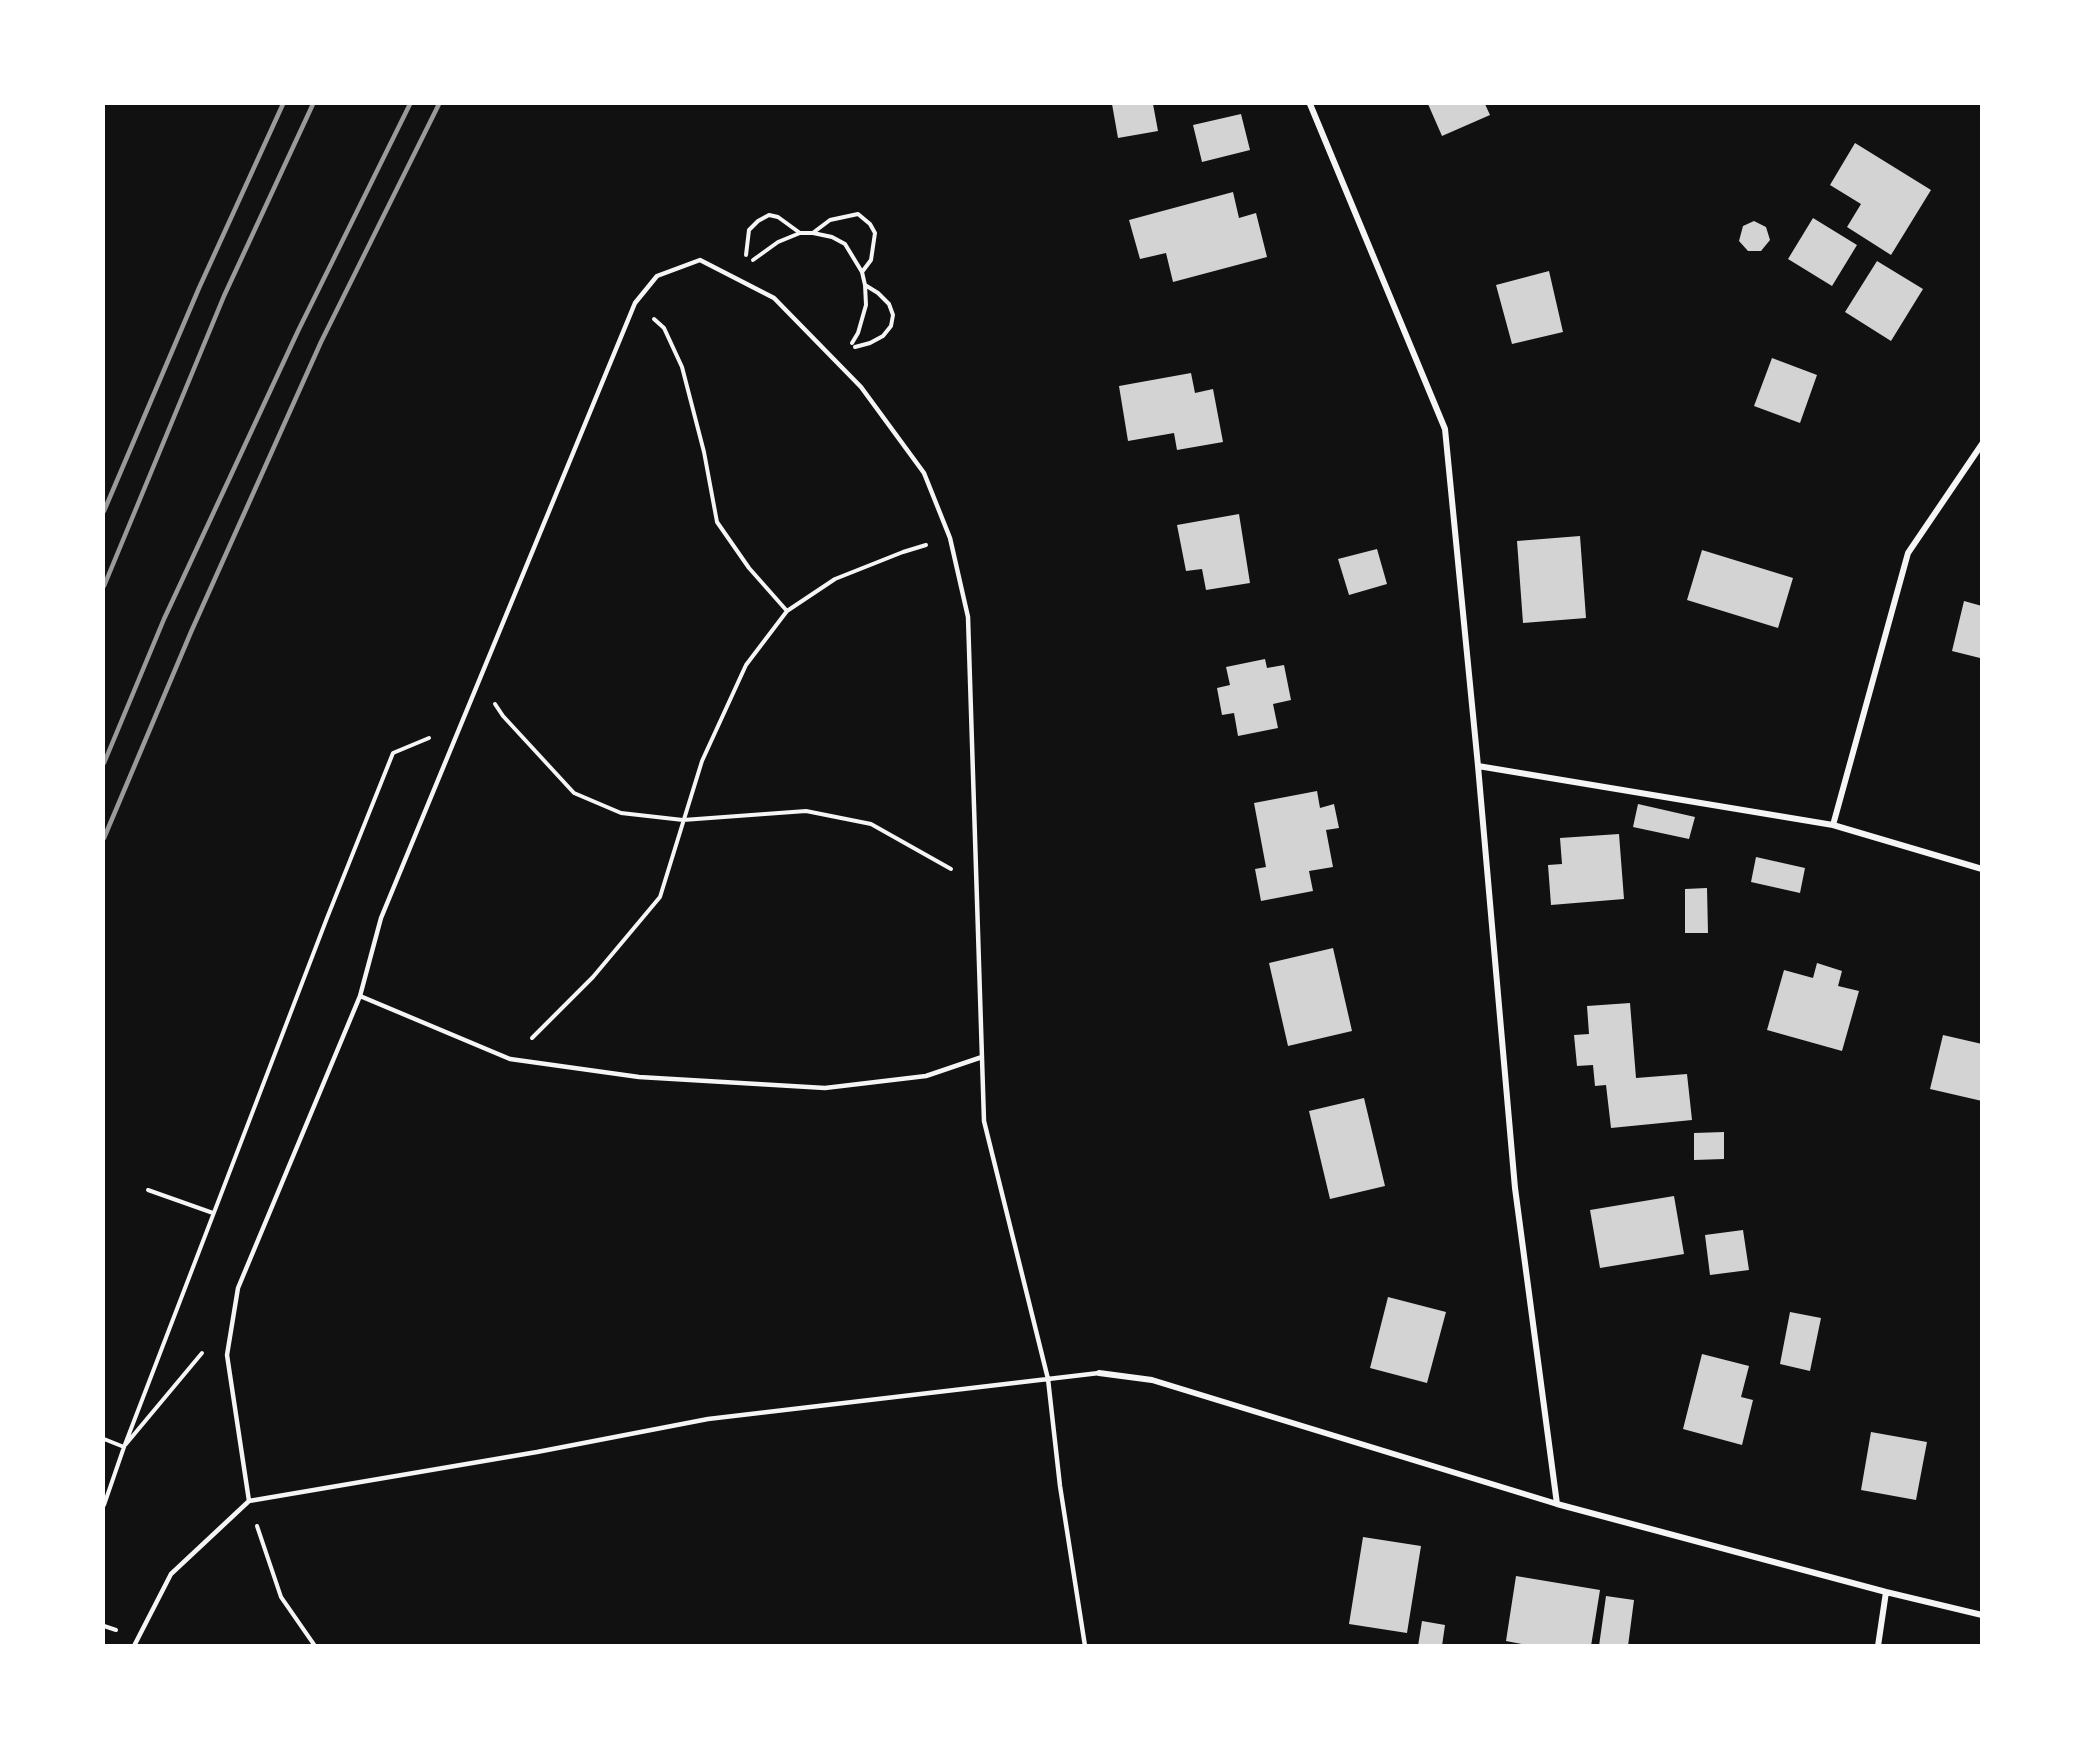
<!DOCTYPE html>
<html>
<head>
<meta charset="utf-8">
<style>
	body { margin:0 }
	#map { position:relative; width:2085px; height:1749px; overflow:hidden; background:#111; font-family:"Noto Sans",sans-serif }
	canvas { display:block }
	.frame { position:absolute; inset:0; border:105px solid #fff; pointer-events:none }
</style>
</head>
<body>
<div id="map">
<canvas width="2085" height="1749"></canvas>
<div class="frame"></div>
</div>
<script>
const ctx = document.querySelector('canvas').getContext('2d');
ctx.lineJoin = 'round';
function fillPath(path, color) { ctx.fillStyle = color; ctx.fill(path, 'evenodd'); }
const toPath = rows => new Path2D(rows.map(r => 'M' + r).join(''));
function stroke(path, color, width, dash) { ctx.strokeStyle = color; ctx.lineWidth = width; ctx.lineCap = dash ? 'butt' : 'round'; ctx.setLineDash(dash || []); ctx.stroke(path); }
fillPath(toPath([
	[1112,104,1153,104,1158,131,1118,138],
	[1428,104,1485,104,1490,115,1442,136],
	[1241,114,1250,150,1202,162,1193,125],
	[1855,143,1931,190,1891,255,1847,227,1861,204,1830,185],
	[1233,192,1239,218,1256,213,1267,257,1173,282,1166,253,1140,259,1129,220],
	[1813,218,1857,245,1832,286,1788,259],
	[1754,221,1766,227,1770,240,1761,251,1748,251,1739,241,1743,226],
	[1877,261,1923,289,1891,341,1845,312],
	[1549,271,1563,332,1512,344,1496,285],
	[1772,358,1817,375,1800,423,1754,406],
	[1191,373,1195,393,1213,389,1223,442,1177,450,1174,433,1128,441,1119,386],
	[1239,514,1250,583,1206,590,1202,569,1186,571,1177,525],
	[1580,536,1586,618,1523,623,1517,541],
	[1377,549,1387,584,1349,595,1338,559],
	[1702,550,1793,578,1778,628,1687,600],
	[1964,601,1982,606,1982,651,1980,658,1952,651],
	[1265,659,1267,668,1284,665,1291,700,1273,704,1278,728,1238,736,1234,713,1222,715,1217,688,1230,685,1226,667],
	[1317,791,1320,808,1334,804,1339,828,1326,830,1333,867,1309,871,1313,891,1261,901,1255,869,1266,867,1254,803],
	[1638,804,1695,817,1689,839,1633,827],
	[1619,834,1624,899,1551,905,1548,865,1562,864,1560,838],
	[1756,857,1805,868,1800,893,1751,882],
	[1707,888,1708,933,1685,933,1685,889],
	[1333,948,1352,1031,1288,1046,1269,963],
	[1817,963,1842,971,1838,986,1859,991,1842,1051,1767,1030,1784,970,1813,978],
	[1630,1003,1636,1078,1687,1074,1692,1120,1611,1128,1606,1085,1595,1086,1593,1065,1577,1066,1574,1035,1589,1034,1587,1006],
	[1943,1035,1982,1044,1982,1101,1930,1089],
	[1364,1098,1385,1186,1330,1199,1309,1111],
	[1724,1132,1724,1159,1694,1160,1694,1133],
	[1674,1196,1684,1254,1600,1268,1590,1210],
	[1743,1230,1749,1270,1710,1275,1705,1235],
	[1388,1297,1446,1312,1427,1383,1370,1368],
	[1790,1312,1821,1318,1810,1371,1780,1364],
	[1702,1354,1749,1366,1741,1397,1753,1400,1742,1445,1683,1429],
	[1871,1432,1927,1442,1916,1500,1861,1490],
	[1363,1537,1421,1546,1407,1633,1349,1624],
	[1516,1576,1600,1590,1591,1646,1532,1646,1506,1641],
	[1606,1596,1634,1600,1628,1646,1599,1646],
	[1422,1621,1445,1625,1442,1646,1418,1646]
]), '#d3d3d3');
stroke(toPath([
	[814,232,830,220,858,214,870,224,875,233,871,260,862,272],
	[746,255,749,230,758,221,769,215,778,217,800,233],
	[753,260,778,242,800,233,813,233,832,237,845,244,862,272,865,285,866,305,858,333,852,343],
	[654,319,664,328,682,367,704,452,717,522,749,568,787,611],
	[855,347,870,343,883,336,891,326,893,315,889,304,878,293,865,285],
	[495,704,503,716,574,793,621,813,683,820,806,811,871,824,951,869],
	[532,1038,593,977,660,897,702,761,746,665,787,611,835,579,903,552,926,545],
	[148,1190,213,1213],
	[104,1439,124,1447,104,1505],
	[126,1444,202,1353],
	[124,1447,327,918,393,753,429,738],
	[257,1526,281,1597,315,1646],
	[104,1626,116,1630]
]), '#f5f5f5', 4);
stroke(toPath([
	[360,996,510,1059,639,1077,825,1088,926,1076,982,1057],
	[249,1501,227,1355,238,1288,360,996,381,918,635,303,657,276,700,260,774,298,861,387,924,473,950,538,968,617,984,1121,1048,1379,1060,1486,1085,1646],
	[134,1646,171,1574,249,1501,537,1452,708,1419,1099,1373]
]), '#f5f5f5', 4.5);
stroke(toPath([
	[1310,104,1445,429,1478,766,1515,1188,1557,1504],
	[1478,766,1833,825,1982,869],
	[1833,825,1908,553,1982,444],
	[1099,1373,1152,1380,1557,1504,1886,1592,1982,1615],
	[1878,1646,1886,1592]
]), '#f5f5f5', 6);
stroke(toPath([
	[104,511,199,288,283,104],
	[104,586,224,296,313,104],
	[104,763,164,619,298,331,410,104],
	[104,838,191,632,321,342,439,104]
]), '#9a9a9a', 4.5);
</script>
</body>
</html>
